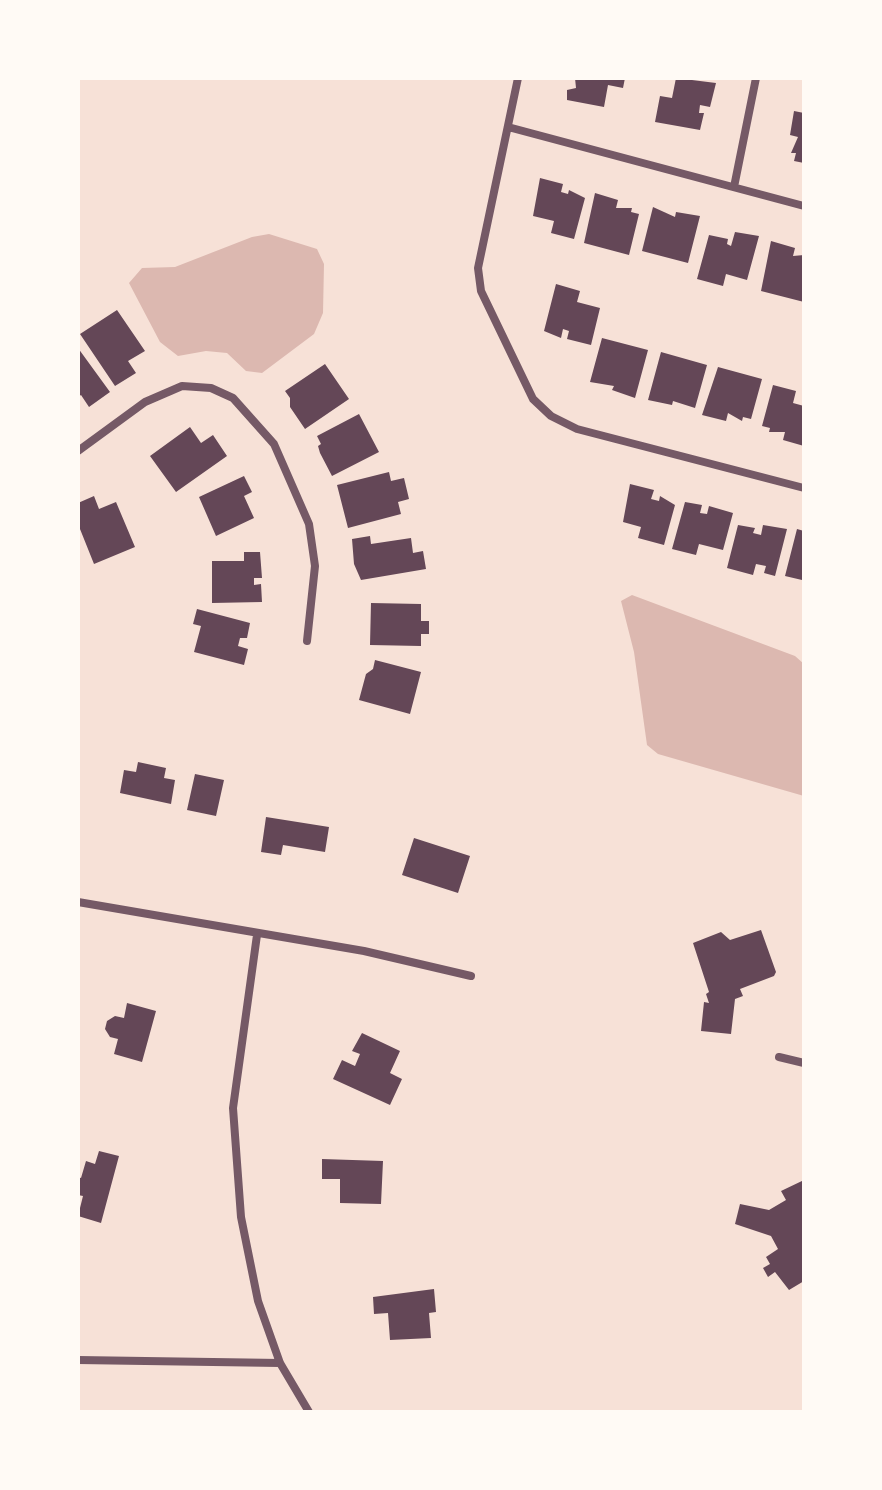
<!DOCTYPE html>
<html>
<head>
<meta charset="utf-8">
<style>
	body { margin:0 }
	#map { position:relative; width:882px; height:1490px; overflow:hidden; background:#f7e1d7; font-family:Manrope,sans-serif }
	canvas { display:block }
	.frame { position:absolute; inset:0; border:80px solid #fffaf5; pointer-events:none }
</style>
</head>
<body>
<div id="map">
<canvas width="882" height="1490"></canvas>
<div class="frame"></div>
</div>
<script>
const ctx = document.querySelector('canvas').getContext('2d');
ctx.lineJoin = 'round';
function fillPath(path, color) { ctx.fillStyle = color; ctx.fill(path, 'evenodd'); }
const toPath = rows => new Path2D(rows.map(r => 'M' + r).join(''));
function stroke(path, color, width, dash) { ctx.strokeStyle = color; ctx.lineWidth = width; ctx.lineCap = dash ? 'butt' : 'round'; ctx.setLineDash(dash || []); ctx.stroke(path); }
fillPath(toPath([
	[269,234,317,249,324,264,323,313,314,334,262,373,246,371,227,353,206,351,178,356,160,342,129,283,142,268,175,267,252,237],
	[632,595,795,656,804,664,804,796,658,754,647,745,634,652,621,601]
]), '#dcb8b0');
fillPath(toPath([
	[575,78,625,78,623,88,608,85,604,107,567,100,567,90,576,88],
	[676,78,716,83,710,107,700,105,699,113,704,113,700,130,655,122,660,96,672,98],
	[794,111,804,113,804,163,794,161,796,153,791,153,798,137,790,135],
	[540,178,563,184,561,192,568,194,569,190,585,198,574,239,551,233,554,221,533,216],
	[595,193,618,200,616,208,632,208,631,212,639,214,629,255,584,243],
	[653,207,675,217,676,212,700,216,688,263,642,251],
	[735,232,759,236,747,280,726,274,723,286,697,279,709,235,728,239,727,244,731,246],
	[771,241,795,248,793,256,804,255,804,302,761,291],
	[556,284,580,291,577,302,600,308,591,345,567,339,569,331,563,329,561,338,544,331],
	[117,310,145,351,128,361,136,373,115,386,80,334],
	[602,338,648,350,635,398,612,390,614,386,590,382],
	[78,348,110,392,89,407,81,395,78,397],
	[661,352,707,365,695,408,673,401,672,405,648,400],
	[325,364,349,399,305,429,290,407,290,398,285,391],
	[718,367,762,379,751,419,743,417,742,421,728,413,726,421,702,415],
	[773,385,796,391,793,403,804,406,804,446,783,440,785,432,769,432,770,428,762,426],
	[359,414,379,452,332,476,320,453,318,446,321,444,317,436],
	[190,427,201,443,213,435,227,456,176,492,150,456],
	[389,472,391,481,404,478,409,499,398,502,401,514,348,528,337,485],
	[244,476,252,492,244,496,254,518,216,536,199,497],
	[630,484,654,490,651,499,659,501,660,496,675,505,664,545,638,538,641,527,623,522],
	[94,496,99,509,116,502,135,547,94,564,78,524,78,503],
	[685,502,702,505,700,513,707,514,709,506,733,513,723,550,699,544,696,555,672,549],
	[738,525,755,528,753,533,761,535,763,525,787,529,775,576,764,573,766,566,756,564,753,575,727,568],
	[797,529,804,531,802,580,785,576],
	[370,536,371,544,411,538,413,553,423,551,426,569,361,580,354,564,352,539],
	[244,552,260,552,262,578,254,578,254,585,261,584,262,602,212,603,212,561,244,561],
	[371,603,421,604,421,621,429,621,429,634,421,634,421,646,370,645],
	[197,609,250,623,247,638,240,638,238,646,248,649,244,665,194,652,201,626,193,624],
	[375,660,421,672,410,714,359,700,366,674,373,669],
	[138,762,166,768,164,778,175,780,171,804,120,793,124,770,136,772],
	[195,774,224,780,216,816,187,810],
	[266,817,329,827,325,852,283,845,281,855,261,852],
	[414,838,470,856,458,893,402,875],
	[761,930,776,972,774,976,740,989,743,996,735,999,731,1034,701,1031,704,1002,709,1003,706,994,709,992,693,943,721,932,730,940],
	[127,1003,156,1011,142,1062,114,1054,118,1039,110,1037,105,1029,107,1021,115,1016,124,1018],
	[362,1033,400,1051,390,1073,402,1079,390,1105,333,1079,342,1060,355,1066,360,1054,352,1051],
	[99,1151,119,1156,101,1223,78,1216,83,1196,78,1195,78,1177,81,1178,86,1161,95,1164],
	[322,1159,383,1161,381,1204,340,1203,340,1179,322,1179],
	[804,1180,804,1281,789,1290,775,1272,768,1277,763,1268,770,1264,766,1257,778,1249,771,1236,735,1224,740,1204,769,1210,786,1200,781,1191],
	[434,1289,436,1312,429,1313,431,1338,390,1340,388,1313,374,1314,373,1297]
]), '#644757');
stroke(toPath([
	[518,78,478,268,481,291,533,399,551,416,577,429,804,488],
	[508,127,804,206],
	[734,187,756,78],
	[78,451,145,402,182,386,211,388,233,398,274,444,309,524,315,566,307,641],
	[78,902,364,951,471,976],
	[257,935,233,1108,241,1217,258,1301,280,1363,309,1412],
	[779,1057,804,1063],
	[78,1360,280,1363]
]), '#755966', 8);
</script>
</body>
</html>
